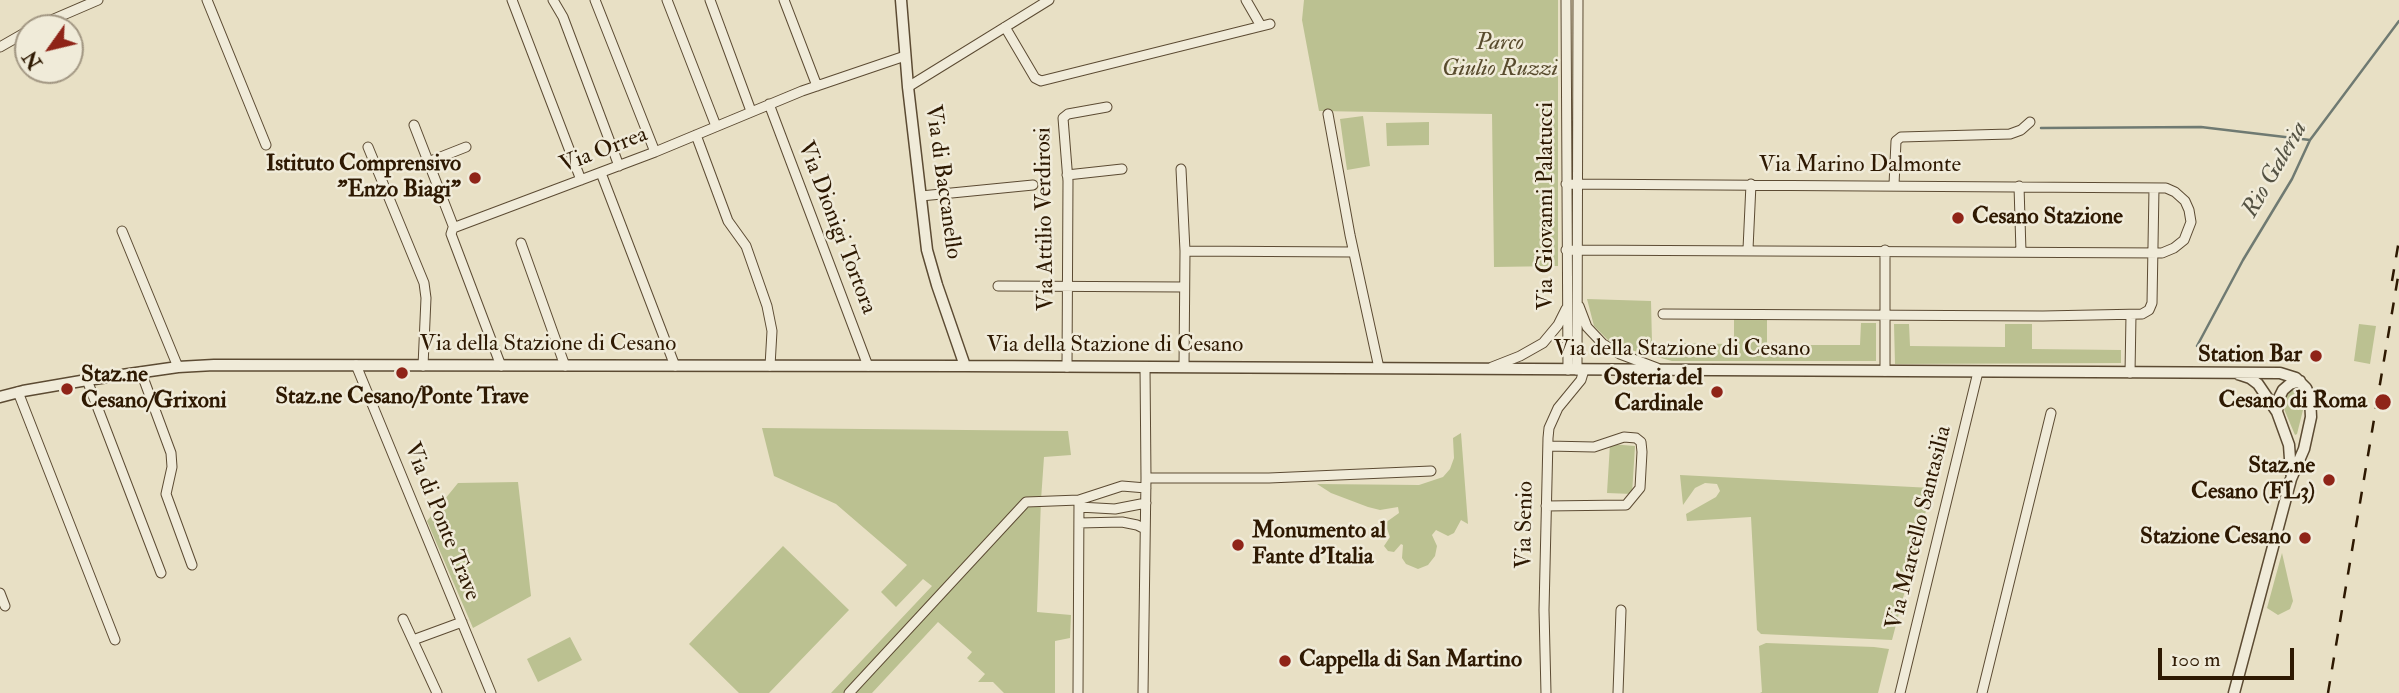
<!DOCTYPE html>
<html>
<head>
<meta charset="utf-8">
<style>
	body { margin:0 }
	#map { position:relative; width:2399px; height:693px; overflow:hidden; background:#e8e0c5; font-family:"IM FELL Double Pica",serif }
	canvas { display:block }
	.north { position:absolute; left:14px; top:14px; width:70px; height:70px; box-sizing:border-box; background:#f0ebd9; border:2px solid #a29783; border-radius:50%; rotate:236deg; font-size:19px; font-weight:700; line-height:28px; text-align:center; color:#2e1902 }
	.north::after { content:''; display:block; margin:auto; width:24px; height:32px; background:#8f2418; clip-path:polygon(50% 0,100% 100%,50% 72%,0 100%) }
	.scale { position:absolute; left:2158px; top:648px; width:136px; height:32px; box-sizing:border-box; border:4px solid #2e1902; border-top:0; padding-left:9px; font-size:21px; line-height:24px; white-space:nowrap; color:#2e1902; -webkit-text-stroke:5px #f0ebd9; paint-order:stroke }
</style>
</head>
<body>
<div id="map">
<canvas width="2399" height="693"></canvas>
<div class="north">N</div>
<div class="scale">100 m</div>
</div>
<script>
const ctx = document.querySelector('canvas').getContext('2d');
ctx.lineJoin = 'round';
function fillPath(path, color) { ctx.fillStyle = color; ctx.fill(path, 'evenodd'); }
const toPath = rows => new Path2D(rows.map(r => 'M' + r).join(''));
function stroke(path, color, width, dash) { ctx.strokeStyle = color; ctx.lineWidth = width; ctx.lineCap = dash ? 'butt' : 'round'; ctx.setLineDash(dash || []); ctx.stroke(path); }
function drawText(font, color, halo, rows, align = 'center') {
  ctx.font = font + ' "IM FELL Double Pica",serif'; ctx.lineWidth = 5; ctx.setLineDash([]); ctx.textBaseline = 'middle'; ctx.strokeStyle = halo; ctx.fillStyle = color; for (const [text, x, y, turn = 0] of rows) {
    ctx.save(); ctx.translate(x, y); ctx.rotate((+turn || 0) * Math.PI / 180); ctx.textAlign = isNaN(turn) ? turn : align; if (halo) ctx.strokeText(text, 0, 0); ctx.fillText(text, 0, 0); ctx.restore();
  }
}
fillPath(toPath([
	[1304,0,1558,0,1558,266,1494,267,1492,114,1319,111,1302,20],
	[1363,116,1370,166,1347,170,1340,119],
	[1429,122,1429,145,1387,146,1386,123],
	[1587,299,1651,301,1652,343,1734,344,1734,319,1767,320,1767,345,1860,345,1861,323,1876,323,1876,361,1672,361,1620,347,1610,342,1594,326],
	[1894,324,1909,324,1910,346,2005,347,2005,324,2032,324,2032,349,2121,350,2121,363,1895,364],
	[2359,324,2376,326,2370,364,2354,361],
	[2292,389,2302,391,2305,402,2297,434,2295,435,2282,404,2282,398],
	[762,428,1068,431,1071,455,1044,457,1041,500,1037,612,1071,615,1070,638,1055,641,1055,693,1004,693,993,682,978,682,985,674,967,658,972,652,938,622,872,693,831,693,932,586,923,579,896,607,881,592,907,565,836,504,774,476],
	[1461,433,1468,524,1461,520,1454,533,1448,536,1436,530,1432,535,1437,546,1435,556,1428,565,1418,569,1406,564,1402,558,1403,545,1401,544,1394,552,1388,551,1384,546,1390,537,1385,523,1399,513,1398,507,1380,510,1368,507,1331,493,1317,484,1419,485,1443,477,1450,469,1454,458,1453,438],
	[1610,444,1635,446,1632,494,1607,493],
	[1680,475,1932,488,1892,640,1761,634,1757,630,1751,517,1687,521,1686,514,1716,497,1720,491,1717,484,1705,483,1695,488,1683,505],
	[518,482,531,596,473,628,427,521,458,483],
	[783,546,849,610,769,693,739,693,689,644],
	[2282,553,2293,601,2290,609,2278,615,2267,608],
	[570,637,582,660,538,682,527,659],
	[1766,643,1874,647,1889,649,1878,693,1760,693,1762,692,1759,646]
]), '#bbc191');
stroke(toPath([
	[2041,128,2201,127,2310,140],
	[2197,346,2243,260,2292,179,2310,140,2399,21]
]), '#6f7a72', 2.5);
const minor = toPath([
	[207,0,266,145],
	[512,0,581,180],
	[553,0,563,17,619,166],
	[595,0,655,152],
	[667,0,716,126],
	[710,0,751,111],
	[784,0,817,86],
	[1246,0,1261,26],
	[1566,0,1568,370],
	[1005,27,1035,78,1041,81,1270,24],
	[33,28,98,0],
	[0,47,28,31],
	[908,87,1049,0],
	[769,104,868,366],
	[1328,114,1350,235,1379,368],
	[414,125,454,228],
	[696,135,728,221,746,246,767,306,772,331,770,366],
	[368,147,424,283,426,298,423,366],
	[428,162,466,147],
	[1181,169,1185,251,1184,367],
	[601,173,675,366],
	[1067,175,1122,169],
	[1566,184,2166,188,2175,192,2185,201,2189,210,2191,222,2184,240,2174,248,2162,253,1566,250],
	[1894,185,1896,141,1901,137,2010,134,2021,130,2030,122],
	[2019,186,2021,252],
	[921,196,1033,185],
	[122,231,178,367],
	[521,243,565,366],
	[1748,249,1751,184],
	[1185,251,1353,252],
	[998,286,1184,287],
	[1579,306,1587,327,1603,344,1620,354,1657,368],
	[1663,314,2043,316,2142,314,2149,310,2152,303,2154,188],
	[356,365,491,693],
	[501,366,451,234,453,228,655,152,802,91,905,56],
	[1067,367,1068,181,1063,118,1068,114,1107,107],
	[1492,367,1520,356,1543,343,1558,325,1566,309],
	[1577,370,1578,0],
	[1885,371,1885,250],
	[141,372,171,453,172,467,166,494,192,565],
	[2130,373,2131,315],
	[87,380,161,573],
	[18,392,115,640],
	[1146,478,1269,478,1431,471],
	[1546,506,1626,505,1640,488,1642,452,1641,442,1636,438,1624,437,1594,447,1548,446],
	[1079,507,1115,509,1146,503],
	[1079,523,1122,522,1137,525,1145,529],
	[0,593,5,606],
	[403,619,437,693],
	[413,640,462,622],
	[849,693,1026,502,1079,500,1122,486,1146,488],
	[1078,693,1079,500],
	[1143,693,1146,478,1145,367],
	[1546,693,1544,610,1548,438,1549,428,1558,408,1581,380,1584,370],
	[1618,693,1621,610],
	[1900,693,1978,372],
	[1982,693,2051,413]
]);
const tertiary = toPath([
	[901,0,908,87,927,250,937,285,965,366],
	[2238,374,2250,378,2258,384,2277,412,2289,445,2291,473],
	[0,397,23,391,87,380,178,367,214,365,965,366,2280,373,2296,378,2306,388,2310,397,2311,417,2304,449,2291,479,2234,693],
	[2277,412,2278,400,2283,390,2290,384,2300,381]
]);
stroke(minor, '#5c4b33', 11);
stroke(tertiary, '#5c4b33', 13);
stroke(minor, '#f0ebd9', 9);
stroke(tertiary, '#f0ebd9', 10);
stroke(toPath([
	[2392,281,2399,240],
	[2328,693,2399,271]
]), '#2e1902', 2.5, [12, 12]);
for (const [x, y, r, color] of [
	[475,178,7,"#8f2418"],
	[1958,218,7,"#8f2418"],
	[2316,356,7,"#8f2418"],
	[402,373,7,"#8f2418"],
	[67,389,7,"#8f2418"],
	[1717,392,7,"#8f2418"],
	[2383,402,9,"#8f2418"],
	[2329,480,7,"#8f2418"],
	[2305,538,7,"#8f2418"],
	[1238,545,7,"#8f2418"],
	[1285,661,7,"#8f2418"]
]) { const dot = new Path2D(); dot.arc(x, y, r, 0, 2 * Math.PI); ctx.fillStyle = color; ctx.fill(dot); stroke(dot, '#f0ebd9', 2.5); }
drawText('italic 23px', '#584b2d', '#f0ebd9', [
	["Parco",1500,44],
	["Giulio Ruzzi",1500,70]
]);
drawText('23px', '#2e1902', '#f0ebd9', [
	["Via Orrea",604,151,-21],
	["Via Marino Dalmonte",1860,166],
	["Via di Baccanello",942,182,82],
	["Via Giovanni Palatucci",1547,206,-90],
	["Via Attilio Verdirosi",1046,219,-91],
	["Via Dionigi Tortora",836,228,69],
	["Via della Stazione di Cesano",548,345],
	["Via della Stazione di Cesano",1115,346],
	["Via della Stazione di Cesano",1682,350],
	["Via di Ponte Trave",441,522,68],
	["Via Senio",1526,525,-89],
	["Via Marcello Santasilia",1920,528,-76]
]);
drawText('bold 23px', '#2e1902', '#f0ebd9', [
	["Istituto Comprensivo",461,165],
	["\"Enzo Biagi\"",461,191],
	["Cesano Stazione",1972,218,"left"],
	["Station Bar",2302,356],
	["Staz.ne",81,376,"left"],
	["Cesano/Grixoni",81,402,"left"],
	["Osteria del",1703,379],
	["Cardinale",1703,405],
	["Staz.ne Cesano/Ponte Trave",402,398,"center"],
	["Cesano di Roma",2367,402],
	["Staz.ne",2315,467],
	["Cesano (FL3)",2315,493],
	["Monumento al",1252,532,"left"],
	["Fante d'Italia",1252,558,"left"],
	["Stazione Cesano",2291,538],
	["Cappella di San Martino",1299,661,"left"]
], 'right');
drawText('italic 24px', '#545243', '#f0ebd9', [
	["Rio Galeria",2276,170,-60]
]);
</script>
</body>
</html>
